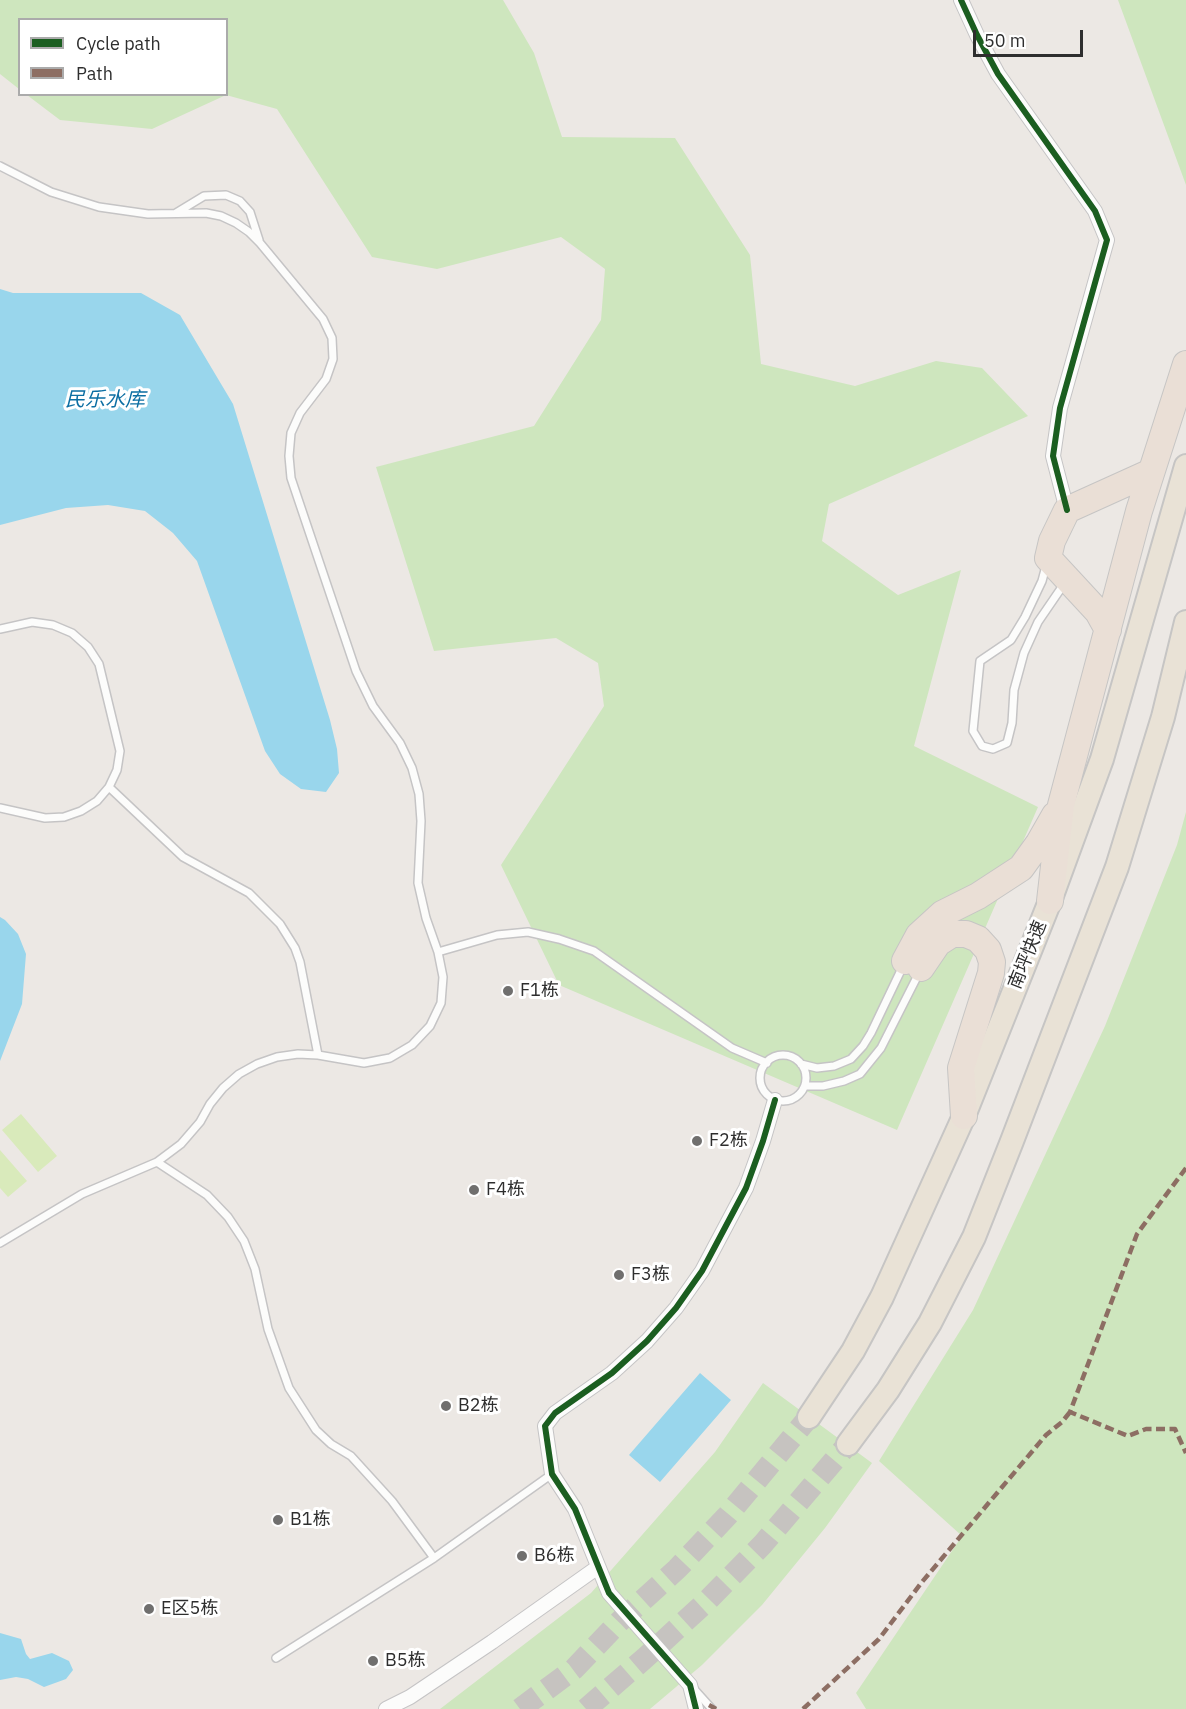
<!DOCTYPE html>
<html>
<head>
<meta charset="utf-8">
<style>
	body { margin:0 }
	#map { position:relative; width:1186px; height:1709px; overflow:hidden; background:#ece8e4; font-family:"IBM Plex Sans",sans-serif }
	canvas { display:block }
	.legend { position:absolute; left:18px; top:18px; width:210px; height:78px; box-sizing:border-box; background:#fff; border:2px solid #ababab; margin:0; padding:8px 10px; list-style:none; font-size:18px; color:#2e2e2e }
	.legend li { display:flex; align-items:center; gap:12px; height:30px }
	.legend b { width:30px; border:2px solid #ababab }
	.scale { position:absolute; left:973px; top:30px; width:110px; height:27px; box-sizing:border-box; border:3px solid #2e2e2e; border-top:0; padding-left:8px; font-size:18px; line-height:21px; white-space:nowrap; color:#2e2e2e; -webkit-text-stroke:4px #fff; paint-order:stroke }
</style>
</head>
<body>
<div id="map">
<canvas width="1186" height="1709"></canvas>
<ul class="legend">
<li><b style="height:8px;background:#1b5e20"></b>Cycle path</li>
<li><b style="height:8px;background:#8d6e63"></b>Path</li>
</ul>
<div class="scale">50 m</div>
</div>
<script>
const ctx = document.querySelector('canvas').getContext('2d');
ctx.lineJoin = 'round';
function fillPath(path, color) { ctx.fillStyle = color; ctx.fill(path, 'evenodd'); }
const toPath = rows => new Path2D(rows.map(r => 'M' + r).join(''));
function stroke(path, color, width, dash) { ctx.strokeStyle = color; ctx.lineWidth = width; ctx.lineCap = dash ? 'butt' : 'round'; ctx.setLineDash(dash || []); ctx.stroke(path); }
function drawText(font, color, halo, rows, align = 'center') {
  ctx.font = font + ' "IBM Plex Sans","Noto Sans SC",sans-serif'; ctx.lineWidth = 6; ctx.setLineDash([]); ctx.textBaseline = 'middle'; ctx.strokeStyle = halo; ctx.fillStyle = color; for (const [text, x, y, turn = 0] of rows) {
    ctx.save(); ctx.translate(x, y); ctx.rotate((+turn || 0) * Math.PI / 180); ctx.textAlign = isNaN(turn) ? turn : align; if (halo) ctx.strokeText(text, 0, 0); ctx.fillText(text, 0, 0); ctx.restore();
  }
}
fillPath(toPath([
	[0,0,503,0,534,53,562,137,675,138,750,255,761,364,855,386,936,361,982,368,1028,416,829,504,822,541,898,595,961,570,914,746,1038,807,897,1130,559,985,501,865,604,706,598,663,556,638,434,651,376,467,534,426,601,320,605,269,561,237,437,269,372,257,277,109,226,95,152,129,60,120,27,95,226,94,226,20,20,20,19,89,0,74],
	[1118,0,1186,0,1186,185],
	[1186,812,1186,1709,866,1709,856,1693,962,1536,879,1461,973,1310,1105,1026,1177,845],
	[763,1383,872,1463,825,1528,762,1605,702,1665,650,1709,440,1709,591,1593,715,1452]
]), '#cee6be');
fillPath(toPath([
	[21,1114,57,1156,38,1172,2,1130],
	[0,1150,27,1181,8,1197,0,1188]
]), '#d9eabb');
fillPath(toPath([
	[0,289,13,293,141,293,180,315,233,404,330,720,337,749,339,773,326,792,301,789,280,774,265,751,197,561,173,533,145,511,108,505,66,508,0,525],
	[0,917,5,920,18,934,26,954,22,1004,0,1061],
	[700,1373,731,1400,660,1482,629,1455],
	[0,1633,21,1639,26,1654,30,1659,52,1653,69,1661,73,1670,66,1679,44,1687,28,1679,16,1677,0,1680]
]), '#99d6ec');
stroke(toPath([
	[520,1709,574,1669,619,1622,677,1569,728,1515,809,1417],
	[586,1709,645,1658,707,1601,763,1544,848,1444]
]), '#c6c3c0', 22, [22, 11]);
const service = toPath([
	[0,166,51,192,99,207,148,214,206,213,221,216,236,223,249,232,260,243,323,319,332,338,333,359,326,379,300,413,291,433,289,456,291,478,356,671,373,706,400,743,412,768,419,794,421,821,418,883,426,918,438,952,443,977,441,1003,430,1026,412,1045,390,1058,364,1063,318,1055,298,1054,277,1057,257,1064,239,1074,223,1088,210,1104,200,1122,181,1144,157,1162,82,1194,0,1243],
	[176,213,204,196,226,195,240,201,250,212,259,240],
	[1046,566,1042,581,1025,617,1011,640,980,661,973,731,982,746,993,749,1007,743,1012,723,1014,690,1024,653,1038,622,1064,584],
	[0,629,32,622,53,625,72,633,88,647,99,664,120,751,117,770,109,787,97,801,81,811,64,817,45,818,0,808],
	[109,787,183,857,249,893,280,924,295,948,300,962,318,1055],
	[438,952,497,935,528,932,559,939,594,951,732,1048,767,1063],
	'760 1078a23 23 0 1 1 46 0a23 23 0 1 1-46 0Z',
	[801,1064,817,1068,834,1066,851,1059,863,1046,871,1033,903,966],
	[805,1086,823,1086,844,1081,860,1074,881,1048,919,973],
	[157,1162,207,1195,228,1217,244,1241,255,1269,268,1329,289,1388,316,1430,331,1444,351,1456,392,1501,434,1558],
	[276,1658,434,1558,552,1474],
	[694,1689,712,1709]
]);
const minor = toPath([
	[961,0,977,35,998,74,1095,211,1107,240,1060,408,1053,456,1067,510],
	[386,1709,410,1697,492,1642,598,1567],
	[696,1709,690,1685,609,1593,575,1509,552,1474,545,1426,555,1413,612,1373,647,1341,676,1308,702,1271,746,1188,763,1141,775,1100]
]);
const trunk = toPath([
	[809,1417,853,1351,882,1297,964,1116,1050,901,1102,759,1186,466],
	[848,1444,888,1390,930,1323,974,1237,1012,1141,1117,867,1163,717,1186,622]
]);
const motorway = toPath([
	[1108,630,1098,612,1048,558,1052,541,1067,510,1151,472],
	[1050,901,1061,805,1139,511,1186,364],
	[905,961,919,935,942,914,978,896,1021,868,1039,843,1055,815],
	[921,968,938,943,952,934,966,934,978,939,988,950,992,962,991,973,961,1068,964,1116]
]);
stroke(service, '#c5c4c5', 10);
stroke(minor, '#c5c4c5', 16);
stroke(trunk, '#c6c5c4', 26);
stroke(motorway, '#c6c5c4', 28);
stroke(service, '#fcfcfb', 7);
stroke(minor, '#fcfcfb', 14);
stroke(trunk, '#e9e2d6', 22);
stroke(motorway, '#eadfd6', 26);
stroke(toPath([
	[1186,1168,1137,1234,1070,1412,1128,1436,1146,1429,1175,1429,1186,1453],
	[709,1705,716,1709],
	[803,1709,879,1639,922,1582,1046,1435,1062,1422,1070,1412]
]), '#8d6e63', 4.5, [9, 4.5]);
stroke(toPath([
	[961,0,977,35,998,74,1095,211,1107,240,1060,408,1053,456,1067,510],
	[696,1709,690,1685,609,1593,575,1509,552,1474,545,1426,555,1413,612,1373,647,1341,676,1308,702,1271,746,1188,763,1141,775,1100]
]), '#1b5e20', 6);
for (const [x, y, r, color] of [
	[508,991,6,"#706f6e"],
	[697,1141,6,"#706f6e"],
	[474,1190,6,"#706f6e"],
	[619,1275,6,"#706f6e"],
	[446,1406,6,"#706f6e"],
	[278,1520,6,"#706f6e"],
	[522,1556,6,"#706f6e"],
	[149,1609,6,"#706f6e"],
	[373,1661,6,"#706f6e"]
]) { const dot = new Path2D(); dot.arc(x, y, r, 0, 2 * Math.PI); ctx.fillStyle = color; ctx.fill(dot); stroke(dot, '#fff', 2); }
drawText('18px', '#2e2e2e', '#fff', [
	["南坪快速",1028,955,-68]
]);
drawText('18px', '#2e2e2e', '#fff', [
	["F1栋",520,991],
	["F2栋",709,1141],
	["F4栋",486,1190],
	["F3栋",631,1275],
	["B2栋",458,1406],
	["B1栋",290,1520],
	["B6栋",534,1556],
	["E区5栋",161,1609],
	["B5栋",385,1661]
], 'left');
drawText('italic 20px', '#0d6fa3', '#fff', [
	["民乐水库",105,400]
]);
</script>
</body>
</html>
